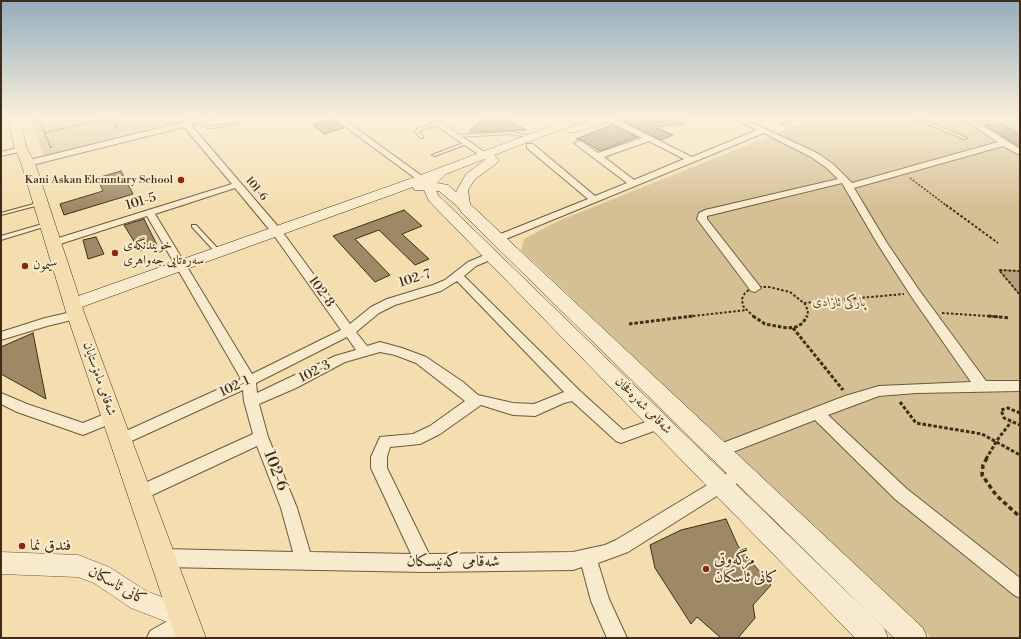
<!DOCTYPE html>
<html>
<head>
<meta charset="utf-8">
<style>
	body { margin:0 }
	#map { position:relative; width:1021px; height:639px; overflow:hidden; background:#f4deb0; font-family:"Libre Bodoni",serif }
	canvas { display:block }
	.frame { position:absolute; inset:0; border:2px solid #402c18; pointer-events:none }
</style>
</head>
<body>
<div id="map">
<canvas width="1021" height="639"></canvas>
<div class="frame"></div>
</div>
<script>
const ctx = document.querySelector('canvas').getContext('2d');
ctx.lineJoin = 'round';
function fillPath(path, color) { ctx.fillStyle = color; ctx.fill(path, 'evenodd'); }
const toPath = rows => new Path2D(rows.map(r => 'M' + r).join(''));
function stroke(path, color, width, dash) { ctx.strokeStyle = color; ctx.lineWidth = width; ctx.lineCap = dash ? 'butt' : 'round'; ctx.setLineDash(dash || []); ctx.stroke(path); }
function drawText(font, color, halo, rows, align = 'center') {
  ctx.font = font + ' "Libre Bodoni",Amiri,serif'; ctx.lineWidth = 4; ctx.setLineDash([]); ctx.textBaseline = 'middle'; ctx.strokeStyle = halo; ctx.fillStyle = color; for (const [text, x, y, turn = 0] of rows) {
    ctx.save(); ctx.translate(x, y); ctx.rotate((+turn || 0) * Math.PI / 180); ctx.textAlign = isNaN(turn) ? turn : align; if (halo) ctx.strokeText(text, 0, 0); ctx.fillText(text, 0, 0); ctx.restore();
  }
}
fillPath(toPath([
	[30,117,203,117,44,156],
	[818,117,1020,117,1020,638,931,638,521,250,524,239,556,222]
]), '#d5c096');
const water = toPath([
	[999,270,1020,271,1020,295,999,270]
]);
fillPath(water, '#b7a17c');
stroke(water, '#877254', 1);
const building = toPath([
	[483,117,502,117,526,130,469,132,483,117],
	[618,117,683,117,684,124,655,127,673,135,661,140,618,118,618,117],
	[330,120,344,128,324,134,313,125,330,120],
	[1003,124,1020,135,1020,147,985,125,1003,124],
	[612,125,637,137,600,151,582,140,576,139,612,125],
	[121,171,133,194,64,215,60,204,103,191,97,178,121,171],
	[404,210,422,226,402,234,429,259,415,265,379,230,355,239,390,275,375,282,333,236,404,210],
	[144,219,157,245,140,251,124,225,144,219],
	[96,237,104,254,88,259,83,240,96,237],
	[33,333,46,399,1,374,1,347,33,333],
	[726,519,738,546,771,585,753,605,755,618,738,638,721,638,697,617,691,624,655,568,650,545,681,530,726,519]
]);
fillPath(building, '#9e8967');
stroke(building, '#402c18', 1);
const service = toPath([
	[797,117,802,117,784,125,781,124,797,117],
	[911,117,916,117,967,138,964,139,911,117],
	[14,118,15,118,15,120,1,122,1,120,14,118],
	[196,120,198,120,209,126,215,126,238,122,240,123,215,128,208,128,196,122,196,120],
	[437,123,440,124,420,131,419,132,423,136,423,138,421,138,415,132,417,129,437,123],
	[512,132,533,137,531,138,512,134,457,137,455,136,457,135,512,132],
	[466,142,469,143,435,156,432,155,466,142],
	[41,202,43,202,43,204,1,215,1,213,41,202],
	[46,223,50,223,50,225,1,240,1,236,46,223],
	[192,225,196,225,221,252,222,253,221,254,217,254,192,227,192,225]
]);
const minor = toPath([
	[205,117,218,117,191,125,281,230,350,324,371,307,387,299,433,285,445,280,468,262,487,254,495,254,496,256,495,258,476,266,464,276,580,391,623,430,660,417,665,419,667,423,665,427,621,443,616,441,572,401,564,403,535,416,513,415,481,405,440,434,420,444,390,447,387,457,387,468,429,554,573,552,605,545,616,540,737,467,742,465,747,467,750,472,747,477,628,552,598,563,609,599,627,638,607,638,591,601,582,567,573,570,424,572,163,567,157,564,154,558,157,552,163,549,293,552,281,508,257,446,146,498,140,500,134,498,132,493,134,488,253,434,244,401,243,390,125,444,120,446,115,444,113,440,115,436,241,379,147,216,57,245,53,246,48,243,49,241,232,184,184,127,28,166,24,163,25,161,205,117],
	[235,188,273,234,341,330,252,374,155,214,235,188],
	[457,281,564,392,534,404,513,403,478,395,463,382,426,357,402,348,380,342,367,346,356,332,379,313,395,305,441,291,457,281],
	[347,337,356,350,335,356,257,393,256,383,347,337],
	[380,352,395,355,416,363,465,401,430,426,413,434,380,437,371,457,371,468,411,554,310,552,297,508,268,437,259,404,296,388,345,362,380,352],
	[332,117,341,117,426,179,425,181,419,181,332,117],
	[424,117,433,117,489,155,485,157,482,157,424,117],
	[605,117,612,117,692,157,757,130,730,117,740,117,817,153,833,164,852,183,998,142,960,117,969,117,1020,149,1020,155,1003,146,854,188,887,243,919,290,986,381,1020,381,1020,391,916,393,879,396,828,415,907,489,1020,578,1020,598,1014,595,895,499,815,420,720,457,715,456,713,451,715,446,845,396,879,386,971,382,911,296,877,243,842,183,707,216,707,219,761,288,755,292,751,291,697,219,699,213,705,210,838,179,827,168,811,157,764,133,501,241,493,241,492,239,493,237,588,199,527,148,527,144,533,144,595,196,627,183,574,143,581,141,598,153,642,138,605,120,605,117],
	[649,141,684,159,634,180,604,157,649,141],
	[21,147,25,149,24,151,1,156,1,152,21,147],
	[76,311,80,312,82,315,80,318,47,326,1,340,1,332,45,318,76,311],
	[1,393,27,404,83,423,112,411,117,413,119,417,117,421,83,435,17,412,1,404,1,393],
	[185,611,192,613,194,620,192,627,174,638,147,638,150,631,185,611]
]);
const tertiary = toPath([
	[1,552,78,555,109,567,146,591,191,608,195,616,191,624,183,628,131,608,94,583,78,577,1,574,1,552]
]);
const secondary = toPath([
	[575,117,589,117,588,119,494,155,499,160,497,163,475,179,468,190,470,204,923,628,927,638,894,638,462,213,458,207,439,191,436,191,439,196,884,628,888,638,855,638,429,201,424,190,414,190,413,187,79,308,73,309,67,308,65,304,67,300,418,176,575,117],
	[484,159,485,160,466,174,456,192,448,185,437,183,446,174,484,159],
	[602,117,617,117,616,119,576,132,568,132,567,130,568,128,602,117]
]);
const primary = toPath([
	[7,117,19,117,27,149,35,163,85,315,206,638,176,638,67,315,21,163,15,149,7,117]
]);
stroke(service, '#6d583e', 2);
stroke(minor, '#6d583e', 2);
stroke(tertiary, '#6d583e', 1);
stroke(secondary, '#402c18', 1);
stroke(primary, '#402c18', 1);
stroke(toPath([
	[38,117,51,148],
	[110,117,119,132],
	[45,133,112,117],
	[910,178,947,206]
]), '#402c18', 1.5, [2, 1.5]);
stroke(toPath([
	[946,205,998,243],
	[1020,271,999,270,1020,295],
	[804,303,904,294],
	[942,313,1002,317],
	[684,317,746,310],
	[754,317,743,306,742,299,745,293,750,289,759,287,769,287,790,292,805,304,808,311,807,317]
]), '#402c18', 2, [2.5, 2]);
stroke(toPath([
	[753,316,765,324,787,328,796,327,803,323,807,316],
	[988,316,1010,318],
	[629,324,693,316],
	[793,328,843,390],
	[900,402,916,423,982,434,1020,455],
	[1020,413,1008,408,1001,410,1004,418,1020,425],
	[986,459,998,439,1011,422]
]), '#402c18', 3, [3.5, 2]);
stroke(toPath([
	[987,458,983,465,982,475,996,495,1020,517]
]), '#402c18', 3.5, [4.5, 3]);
fillPath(service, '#f8eacc');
fillPath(minor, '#f8eacc');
fillPath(tertiary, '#f8eacc');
fillPath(secondary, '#f8eacc');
fillPath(primary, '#f4deb0');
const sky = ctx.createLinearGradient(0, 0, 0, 206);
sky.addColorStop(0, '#94acbd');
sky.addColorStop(0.57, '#faf0db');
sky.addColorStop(1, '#faf0db00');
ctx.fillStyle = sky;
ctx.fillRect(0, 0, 1021, 206);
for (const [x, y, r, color] of [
	[181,180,4,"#8f2418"],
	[115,253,4,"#8f2418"],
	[25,266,4,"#8f2418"],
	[22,546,4,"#8f2418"],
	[706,569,4,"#8f2418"]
]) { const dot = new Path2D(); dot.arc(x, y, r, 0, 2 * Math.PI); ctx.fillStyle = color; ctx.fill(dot); stroke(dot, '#f8eacc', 1.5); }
drawText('11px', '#402c18', '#f8eacc', [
	["Kani Askan Elemntary School",173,180]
], 'right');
drawText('11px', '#402c18', '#f8eacc', [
	["101-6",256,189,50]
]);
drawText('13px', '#402c18', '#f8eacc', [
	["101-5",141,202,-17],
	["102-7",415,279,-17],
	["102-8",321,292,54],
	["102-3",315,372,-27],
	["شەقامی مامۆستایان",99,379,71],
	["102-1",235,387,-25],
	["شەقامی شەرەفخان",643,406,45]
]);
drawText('13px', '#402c18', '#f8eacc', [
	["خویندنگەی",123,246],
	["سەرەتایی جەواهری",123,261],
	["سيمون",33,266]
], 'left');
drawText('italic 13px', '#5e4a31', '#f8eacc', [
	["پارکی ئازادی",839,303]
]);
drawText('16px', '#402c18', '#f8eacc', [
	["102-6",275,471,69],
	["شەقامی کەنیسکان",453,562],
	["کانی ئاسکان",117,586,29]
]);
drawText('16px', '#402c18', '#f8eacc', [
	["فندق نما",30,546],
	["مزگەوتی",714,560],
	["کانی ئاسکان",714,578]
], 'left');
</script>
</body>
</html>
